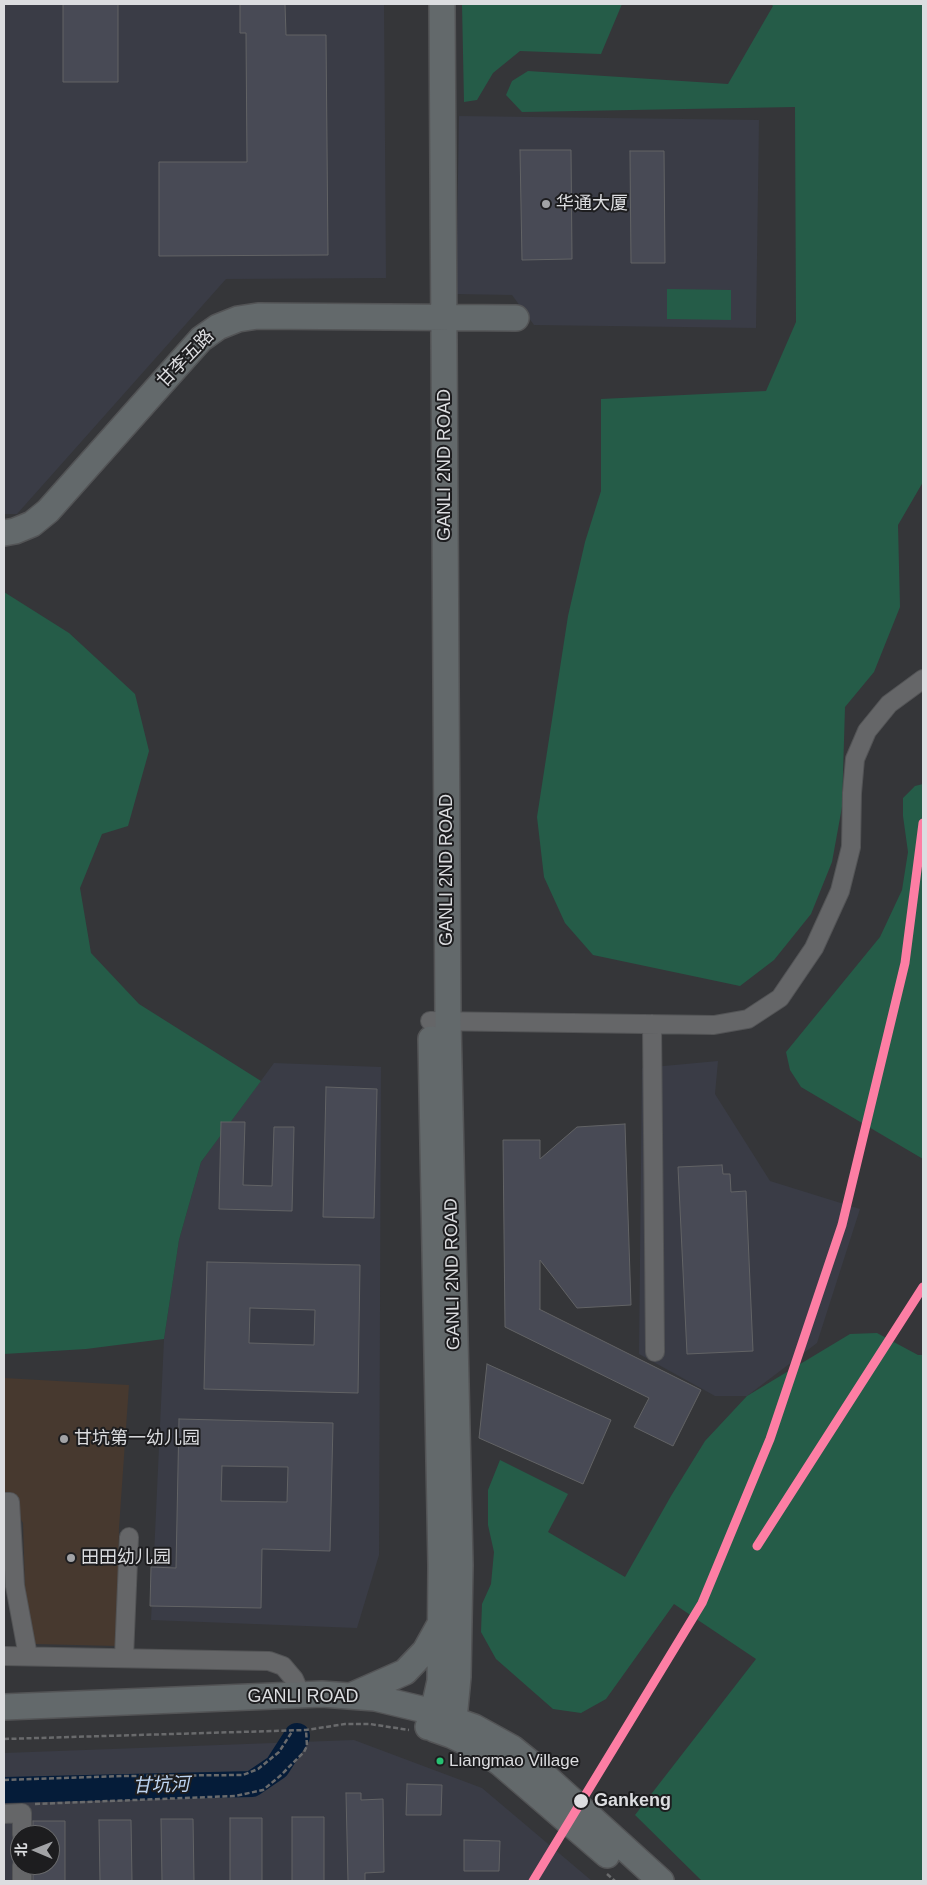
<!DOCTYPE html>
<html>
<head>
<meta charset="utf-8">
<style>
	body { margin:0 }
	#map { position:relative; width:927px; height:1885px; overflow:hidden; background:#353639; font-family:Helvetica,"Noto Sans SC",sans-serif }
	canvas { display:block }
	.frame { position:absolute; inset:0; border:5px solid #dcdde0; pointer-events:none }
	.north { position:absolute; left:10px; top:1825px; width:50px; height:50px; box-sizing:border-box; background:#1d1d1f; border:1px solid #696a6c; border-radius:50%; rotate:271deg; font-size:14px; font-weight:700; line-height:20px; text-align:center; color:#dcdde0 }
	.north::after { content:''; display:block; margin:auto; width:18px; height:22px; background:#a2a3a6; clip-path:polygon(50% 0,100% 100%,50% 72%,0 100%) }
</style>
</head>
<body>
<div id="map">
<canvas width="927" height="1885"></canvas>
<div class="frame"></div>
<div class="north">北</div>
</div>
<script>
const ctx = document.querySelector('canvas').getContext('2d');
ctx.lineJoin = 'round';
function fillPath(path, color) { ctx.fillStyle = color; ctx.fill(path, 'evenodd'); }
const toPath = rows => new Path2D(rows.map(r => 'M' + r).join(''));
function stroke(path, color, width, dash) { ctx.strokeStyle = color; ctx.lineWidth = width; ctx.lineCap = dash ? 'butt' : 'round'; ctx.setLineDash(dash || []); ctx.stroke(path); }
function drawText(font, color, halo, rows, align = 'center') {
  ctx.font = font + ' Helvetica,"Noto Sans SC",sans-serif'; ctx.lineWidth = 4; ctx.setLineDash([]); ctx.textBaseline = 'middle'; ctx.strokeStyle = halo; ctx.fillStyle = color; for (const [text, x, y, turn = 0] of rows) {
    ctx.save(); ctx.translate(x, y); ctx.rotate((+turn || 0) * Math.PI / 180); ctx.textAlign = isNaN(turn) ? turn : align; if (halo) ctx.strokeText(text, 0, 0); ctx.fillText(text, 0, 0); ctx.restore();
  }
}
fillPath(toPath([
	[4,4,384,4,386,278,226,279,17,514,4,514],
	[459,116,759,120,756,328,534,325,512,295,456,294],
	[718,1061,715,1094,770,1181,860,1209,817,1343,747,1396,715,1396,639,1354,642,1068],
	[274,1063,381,1067,379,1555,357,1628,151,1620,164,1339,179,1240,201,1162],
	[354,1740,482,1788,592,1881,4,1881,4,1753],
	[20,1835,50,1835,50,1865,20,1865]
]), '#3a3c46');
fillPath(toPath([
	[4,1378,129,1385,119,1528,117,1646,34,1644,25,1588,23,1523,4,1492]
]), '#47392f');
fillPath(toPath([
	[462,4,622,4,601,54,520,51,493,73,477,100,464,102],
	[771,4,923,4,923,482,898,525,900,607,874,672,845,707,842,807,832,862,811,914,774,960,740,986,593,955,565,923,544,877,537,817,568,616,585,542,601,491,601,399,766,391,796,322,795,107,522,112,506,95,512,81,528,71,728,84,773,6],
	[667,289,731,290,731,320,667,319],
	[4,592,69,633,135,694,149,751,128,826,102,834,80,888,91,953,139,1004,261,1081,201,1162,179,1240,164,1339,86,1349,4,1354],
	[923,784,923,1159,801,1087,790,1070,786,1052,880,937,902,890,908,852,903,816,903,798,915,786],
	[877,1333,918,1355,923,1355,923,1881,702,1881,635,1815,756,1659,674,1604,606,1699,581,1713,553,1709,496,1659,481,1632,482,1604,491,1584,494,1552,488,1525,488,1490,500,1460,568,1494,548,1532,625,1577,671,1496,705,1441,747,1396,850,1334]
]), '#255c48');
stroke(toPath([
	[4,1790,252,1784,277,1767,297,1736]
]), '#051c39', 26);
const building = toPath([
	[63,4,118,4,118,82,63,82,63,4],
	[240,4,285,4,286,35,326,35,328,255,159,256,159,162,247,162,246,33,240,33,240,4],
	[520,150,571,150,572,259,522,260,520,150],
	[630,151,664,151,665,263,631,263,630,151],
	[326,1087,377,1089,374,1218,323,1217,326,1087],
	[221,1122,245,1122,243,1185,272,1186,274,1127,294,1127,292,1211,219,1209,221,1122],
	[625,1124,631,1305,577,1308,540,1260,540,1309,539,1309,701,1390,673,1446,634,1427,649,1398,505,1327,503,1140,540,1140,540,1159,577,1127,625,1124],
	[722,1165,723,1174,730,1174,731,1192,746,1191,753,1351,687,1354,678,1167,722,1165],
	[207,1262,360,1265,358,1393,204,1389,207,1262],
	[250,1308,315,1310,314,1345,249,1343,250,1308],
	[487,1364,611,1420,583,1484,479,1438,487,1364],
	[179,1419,333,1423,330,1551,262,1549,261,1608,150,1606,151,1567,176,1568,179,1419],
	[222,1466,288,1467,287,1502,221,1501,222,1466],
	[407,1784,442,1785,441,1815,406,1815,407,1784],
	[346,1793,361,1793,361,1800,383,1799,384,1872,365,1873,365,1881,348,1881,346,1793],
	[292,1817,324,1817,324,1881,292,1881,292,1817],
	[230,1818,262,1818,262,1881,230,1881,230,1818],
	[161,1819,193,1819,194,1881,162,1881,161,1819],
	[99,1820,131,1820,132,1881,100,1881,99,1820],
	[33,1821,65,1821,65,1881,33,1881,33,1865,50,1865,50,1835,33,1835,33,1821],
	[464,1840,500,1841,499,1871,464,1871,464,1840]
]);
fillPath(building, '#484a55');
stroke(building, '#626365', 1);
const street = toPath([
	[430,1021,714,1025,748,1019,780,998,814,948,840,891,851,847,852,793,855,759,867,731,889,704,923,679],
	[652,1024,655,1352],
	[4,1502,10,1502,15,1586,28,1656],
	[4,1656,269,1661,283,1666,294,1679,301,1695],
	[124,1657,129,1537],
	[4,1814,22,1813,22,1835],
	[22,1881,22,1865]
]);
const secondary = toPath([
	[442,4,448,1021,460,1565,458,1677,454,1719,448,1734],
	[4,533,15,531,32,524,48,511,201,339,218,327,238,319,258,316,516,318],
	[353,1695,405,1672,425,1651,440,1624],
	[4,1707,322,1694,375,1698,425,1710,474,1727,512,1748,533,1765,661,1881],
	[428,1727,433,1712,440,1681,441,1566,431,1039],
	[434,1729,451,1735,478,1748,500,1763,607,1855]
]);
stroke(street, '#535456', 20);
stroke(secondary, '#535456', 28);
stroke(toPath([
	[4,1739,306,1730,345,1724,370,1724,409,1730],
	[4,1780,124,1776,243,1775,258,1769,279,1752,293,1730],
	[35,1804,235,1796,263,1790,280,1776,304,1752,307,1746,306,1730],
	[607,1874,615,1881]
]), '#696a6c', 2.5, [5, 2.5]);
stroke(street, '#656668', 18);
stroke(secondary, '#63696b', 25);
stroke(toPath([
	[757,1546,923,1287],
	[533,1881,702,1603,770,1439,842,1225,905,963,923,823]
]), '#fd7ea4', 9);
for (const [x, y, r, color] of [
	[546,204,5,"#a2a3a6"],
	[64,1439,5,"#a2a3a6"],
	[71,1558,5,"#a2a3a6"],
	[440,1761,4.5,"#26c172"],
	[581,1801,8,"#dcdde0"]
]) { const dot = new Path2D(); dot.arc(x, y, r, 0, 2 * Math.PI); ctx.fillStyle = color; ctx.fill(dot); stroke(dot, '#1d1d1f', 2); }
drawText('17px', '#dcdde0', '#1d1d1f', [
	["Liangmao Village",449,1761]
], 'left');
drawText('18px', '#dcdde0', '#1d1d1f', [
	["华通大厦",556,204],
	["甘坑第一幼儿园",74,1439],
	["田田幼儿园",81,1558]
], 'left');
drawText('18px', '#dcdde0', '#1d1d1f', [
	["甘李五路",186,359,-46],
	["GANLI 2ND ROAD",445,465,-90],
	["GANLI 2ND ROAD",447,870,-90],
	["GANLI 2ND ROAD",453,1274,-91],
	["GANLI ROAD",303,1697]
]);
drawText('bold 18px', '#dcdde0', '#1d1d1f', [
	["Gankeng",594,1801]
], 'left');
drawText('italic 19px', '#bdd4f1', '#1d1d1f', [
	["甘坑河",161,1786,-2]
]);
</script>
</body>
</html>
